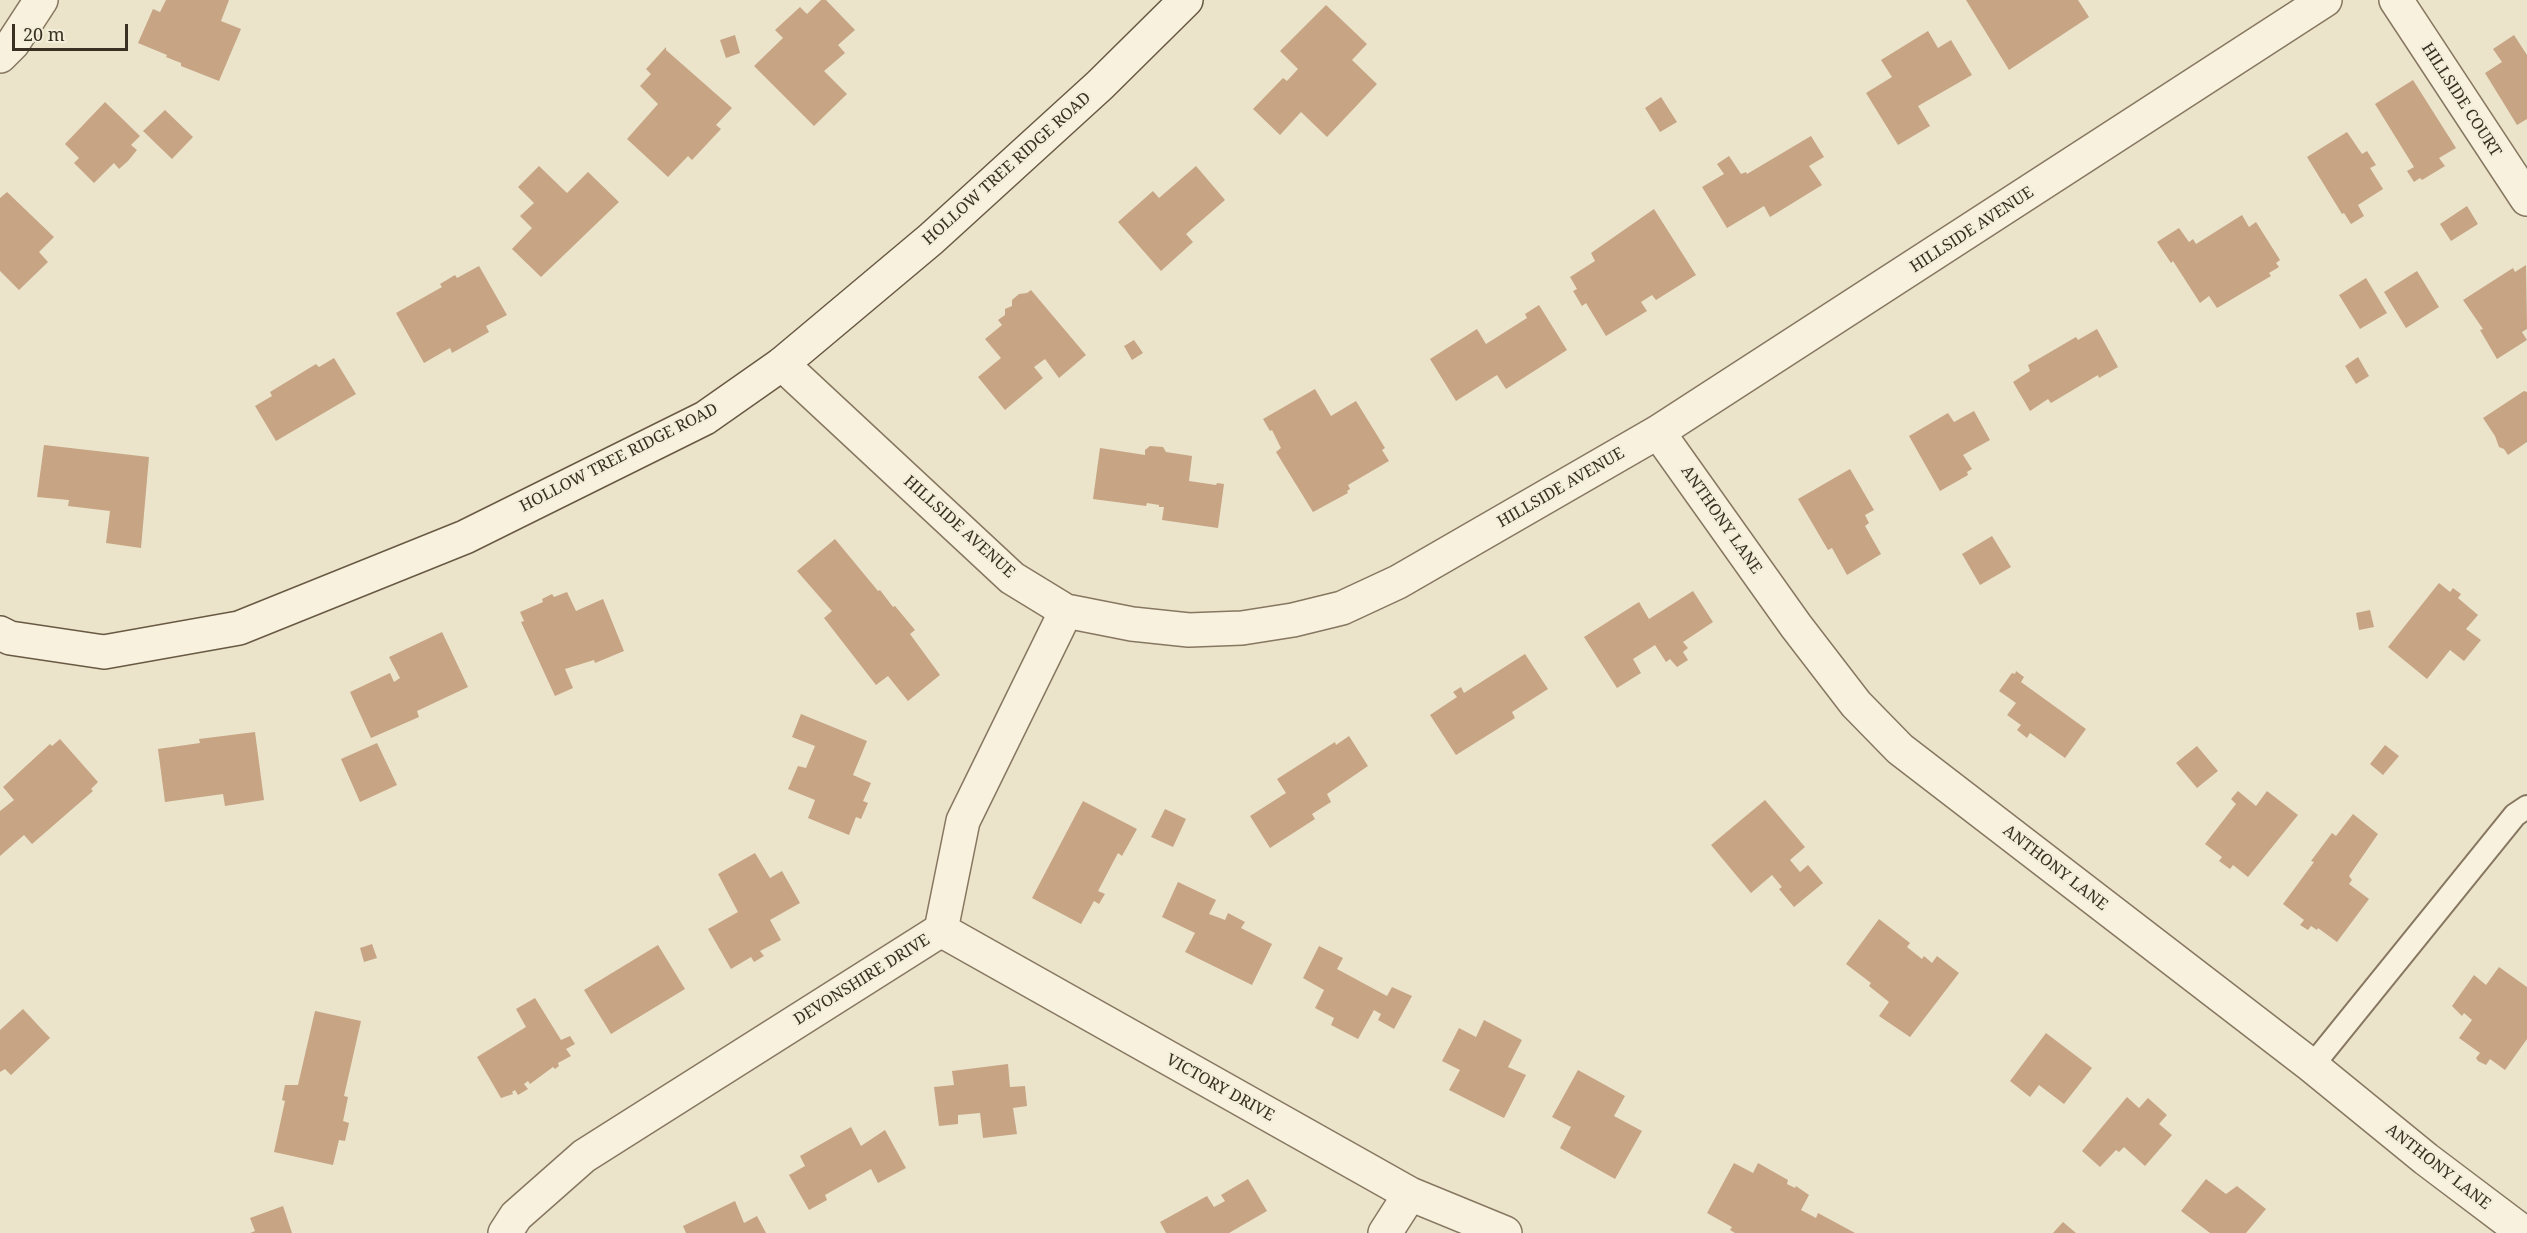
<!DOCTYPE html>
<html>
<head>
<meta charset="utf-8">
<style>
	body { margin:0 }
	#map { position:relative; width:2527px; height:1233px; overflow:hidden; background:#ebe4cb; font-family:"Noto Serif",serif }
	canvas { display:block }
	.scale { position:absolute; left:12px; top:24px; width:116px; height:27px; box-sizing:border-box; border:3px solid #392f22; border-top:0; padding-left:8px; font-size:18px; line-height:21px; white-space:nowrap; color:#392f22; -webkit-text-stroke:4px #f3eeda; paint-order:stroke }
</style>
</head>
<body>
<div id="map">
<canvas width="2527" height="1233"></canvas>
<div class="scale">20 m</div>
</div>
<script>
const ctx = document.querySelector('canvas').getContext('2d');
ctx.lineJoin = 'round';
function fillPath(path, color) { ctx.fillStyle = color; ctx.fill(path, 'evenodd'); }
const toPath = rows => new Path2D(rows.map(r => 'M' + r).join(''));
function stroke(path, color, width, dash) { ctx.strokeStyle = color; ctx.lineWidth = width; ctx.lineCap = dash ? 'butt' : 'round'; ctx.setLineDash(dash || []); ctx.stroke(path); }
function drawText(font, color, halo, rows, align = 'center') {
  ctx.font = font + ' "Noto Serif",serif'; ctx.lineWidth = 4.5; ctx.setLineDash([]); ctx.textBaseline = 'middle'; ctx.strokeStyle = halo; ctx.fillStyle = color; for (const [text, x, y, turn = 0] of rows) {
    ctx.save(); ctx.translate(x, y); ctx.rotate((+turn || 0) * Math.PI / 180); ctx.textAlign = isNaN(turn) ? turn : align; if (halo) ctx.strokeText(text, 0, 0); ctx.fillText(text, 0, 0); ctx.restore();
  }
}
fillPath(toPath([
	[166,0,229,0,221,21,241,29,219,81,181,66,181,63,166,57,167,55,138,43,153,9,160,12],
	[821,0,826,0,855,30,838,45,845,53,824,71,847,94,814,126,754,66,783,38,775,30,800,7,807,14],
	[1966,0,2078,0,2089,17,2009,70],
	[1326,5,1367,44,1352,60,1377,84,1327,137,1301,112,1280,135,1253,109,1283,78,1287,81,1298,69,1280,51],
	[1928,31,1938,48,1951,40,1972,75,1918,106,1930,126,1898,145,1866,93,1892,77,1881,60],
	[735,35,740,53,726,58,720,40],
	[2514,35,2527,55,2527,119,2517,125,2485,73,2502,62,2493,49],
	[666,47,666,50,732,108,716,125,721,129,692,160,688,156,668,177,627,139,658,104,640,86,651,74,646,69],
	[2413,80,2456,148,2439,158,2445,166,2422,180,2420,178,2414,182,2407,171,2414,167,2375,104],
	[1661,97,1677,122,1660,132,1645,108],
	[105,102,140,136,131,145,137,150,128,161,119,169,114,163,94,183,74,163,79,158,65,144],
	[165,110,193,137,172,159,143,131],
	[2347,132,2362,154,2367,151,2376,165,2370,168,2383,189,2358,205,2364,216,2351,224,2344,213,2342,214,2307,157],
	[1811,136,1824,157,1809,166,1822,185,1770,217,1764,206,1727,228,1702,187,1724,174,1717,164,1729,156,1741,174,1746,172,1747,174],
	[539,166,567,193,588,172,619,202,541,277,512,249,532,228,520,216,534,203,518,187],
	[1196,166,1225,200,1186,234,1193,242,1161,271,1118,222,1153,191,1159,198],
	[7,192,54,237,39,252,48,262,19,290,0,271,0,198],
	[2467,206,2478,224,2451,241,2440,224],
	[1654,209,1696,275,1656,300,1652,295,1641,302,1647,311,1606,336,1586,303,1582,306,1573,291,1577,289,1570,277,1595,261,1591,253],
	[2242,215,2249,227,2256,222,2280,260,2276,263,2279,267,2269,273,2271,276,2217,308,2209,296,2200,303,2173,261,2171,263,2157,242,2179,228,2189,242,2193,239,2196,244],
	[2526,265,2527,329,2522,332,2527,340,2497,359,2480,330,2483,329,2463,300,2513,268,2515,272],
	[479,266,507,315,486,326,489,332,452,353,450,348,424,363,396,313,442,287,440,284,455,275,457,278],
	[2417,271,2439,307,2406,328,2384,292],
	[2366,278,2387,313,2360,329,2339,295],
	[1031,290,1086,355,1059,378,1045,359,1034,367,1043,378,1005,410,978,377,1001,358,985,339,1002,325,998,320,1005,315,1005,309,1012,306,1012,300,1019,294,1027,293],
	[1539,305,1567,350,1506,389,1497,375,1456,401,1430,359,1477,329,1486,344,1527,318,1525,314],
	[2097,329,2118,367,2099,378,2098,375,2051,403,2048,399,2030,411,2013,382,2030,371,2028,365,2076,337,2078,340],
	[1134,340,1143,353,1132,360,1124,346],
	[2358,357,2369,376,2356,384,2345,366],
	[334,358,356,394,276,441,255,406,272,396,270,392,316,364,319,367],
	[1315,389,1331,416,1356,401,1385,448,1382,450,1389,461,1348,485,1350,489,1347,491,1348,493,1313,512,1276,452,1281,448,1272,430,1270,431,1263,419],
	[2524,391,2527,392,2527,442,2508,455,2504,449,2499,447,2495,436,2483,418],
	[1974,411,1990,440,1963,455,1972,469,1967,472,1968,475,1940,491,1909,436,1948,413,1954,422],
	[44,445,149,457,141,548,106,543,110,511,68,506,69,500,37,497],
	[1150,446,1163,447,1166,452,1192,456,1189,481,1216,485,1217,483,1224,484,1218,528,1162,520,1164,507,1159,507,1159,505,1147,503,1146,506,1093,499,1100,448,1145,455,1145,450],
	[1850,469,1874,510,1865,515,1869,523,1865,526,1881,554,1847,575,1832,548,1828,550,1798,499],
	[1992,536,2011,567,1980,585,1962,554],
	[835,539,878,591,880,590,893,607,895,606,915,630,910,634,940,675,908,701,888,676,876,685,824,618,832,611,797,571],
	[2439,583,2450,592,2453,588,2461,594,2458,598,2478,615,2466,629,2481,640,2464,661,2450,650,2427,679,2388,647],
	[1693,591,1713,622,1683,642,1688,648,1683,652,1688,660,1677,667,1670,659,1666,662,1655,645,1633,659,1641,673,1617,688,1584,637,1639,602,1649,619],
	[567,592,576,611,603,599,624,651,595,663,594,660,565,669,573,688,555,696,521,622,524,621,520,612,543,602,542,599,552,594,554,597],
	[2370,610,2374,627,2359,630,2356,613],
	[442,632,468,687,417,711,419,717,371,738,350,692,390,673,394,682,400,678,389,657],
	[1525,654,1548,689,1512,712,1515,718,1456,755,1430,715,1457,697,1453,692,1461,687,1464,693],
	[2016,671,2024,677,2021,682,2086,729,2065,758,2030,733,2027,738,2017,730,2021,725,2007,715,2016,703,1999,691,2012,673,2015,674],
	[801,714,867,741,853,775,871,783,863,801,868,803,861,819,856,817,849,835,808,818,815,800,788,789,798,766,806,768,815,746,792,737],
	[255,732,264,800,225,806,223,794,165,802,158,749,200,743,199,739],
	[1349,736,1368,766,1327,794,1331,802,1312,814,1315,819,1270,848,1250,816,1286,793,1277,779,1335,742,1336,745],
	[60,739,98,782,91,789,93,791,32,844,24,835,0,856,0,811,14,800,3,787,50,744,52,746],
	[377,743,397,785,360,802,341,759],
	[2385,745,2399,756,2383,775,2370,764],
	[2197,746,2218,771,2197,788,2176,763],
	[2238,791,2256,806,2267,791,2298,815,2248,877,2233,865,2230,869,2219,861,2222,857,2205,844,2236,804,2231,799],
	[1765,800,1805,847,1790,860,1800,872,1808,865,1823,883,1794,907,1779,889,1782,887,1772,875,1751,893,1711,845],
	[1083,801,1137,829,1122,856,1118,853,1098,891,1105,894,1099,904,1094,901,1081,924,1032,898],
	[1165,809,1186,819,1173,847,1151,837],
	[2353,814,2378,834,2349,876,2352,880,2349,884,2369,899,2337,942,2318,928,2317,930,2311,926,2308,930,2300,925,2304,920,2283,904,2314,862,2311,861,2332,833,2336,836],
	[755,853,770,878,782,871,800,903,770,920,781,940,760,951,764,956,754,962,751,957,731,969,708,929,738,912,718,874],
	[1178,882,1216,900,1209,914,1225,920,1228,913,1245,922,1241,928,1272,944,1252,985,1185,952,1195,933,1162,917],
	[1879,919,1910,943,1907,947,1922,959,1924,956,1932,963,1937,956,1959,973,1910,1037,1879,1016,1889,1002,1869,986,1871,983,1846,964],
	[372,944,377,958,364,962,360,948],
	[658,945,685,989,611,1034,584,990],
	[1319,946,1343,958,1337,969,1387,996,1392,987,1412,996,1394,1029,1378,1020,1381,1014,1374,1010,1358,1039,1331,1025,1334,1018,1315,1008,1324,990,1303,978],
	[2499,967,2527,987,2527,1039,2505,1070,2490,1059,2486,1065,2478,1061,2476,1058,2480,1053,2459,1038,2472,1020,2464,1013,2462,1016,2452,1006,2474,975,2486,985],
	[535,998,561,1040,570,1036,575,1044,566,1049,571,1056,558,1063,559,1066,555,1069,553,1067,530,1084,528,1081,524,1084,528,1089,518,1095,515,1090,512,1092,513,1094,501,1098,477,1057,526,1027,516,1009],
	[23,1009,50,1038,11,1075,5,1069,0,1072,0,1030],
	[315,1011,361,1021,344,1096,348,1097,343,1121,349,1123,345,1141,339,1140,333,1165,274,1152,285,1101,282,1100,285,1085,298,1085],
	[1484,1020,1522,1040,1508,1067,1526,1075,1504,1118,1449,1090,1460,1070,1442,1061,1459,1028,1476,1037],
	[2046,1033,2092,1068,2064,1104,2039,1085,2030,1097,2010,1081],
	[1008,1064,1010,1087,1025,1086,1027,1106,1013,1108,1017,1134,983,1138,980,1113,958,1115,958,1124,939,1126,934,1087,954,1085,952,1071],
	[1578,1070,1625,1096,1614,1116,1642,1131,1615,1179,1560,1148,1571,1127,1552,1117],
	[2127,1097,2139,1108,2148,1098,2167,1115,2159,1124,2172,1135,2145,1166,2124,1147,2119,1152,2116,1150,2100,1167,2082,1151],
	[851,1127,861,1146,885,1130,906,1168,878,1183,871,1169,825,1195,827,1200,809,1210,789,1175,805,1166,800,1156],
	[1734,1163,1753,1173,1758,1163,1788,1180,1787,1184,1795,1188,1796,1186,1809,1195,1801,1210,1816,1218,1818,1213,1855,1233,1735,1233,1730,1230,1732,1227,1707,1213],
	[1248,1179,1267,1211,1229,1233,1166,1233,1160,1222,1207,1196,1214,1207,1225,1201,1221,1195],
	[2206,1179,2226,1194,2237,1186,2266,1209,2246,1233,2210,1233,2181,1211],
	[735,1201,744,1223,757,1216,766,1233,686,1233,683,1226],
	[283,1206,292,1233,250,1233,255,1231,250,1218],
	[2063,1222,2076,1233,2053,1233]
]), '#c6a484');
const lane = toPath([
	[2312,1066,2515,815,2527,807]
]);
const street = toPath([
	[2396,0,2527,199],
	[0,56,13,43,41,0],
	[782,364,1012,578,1066,611,1132,624,1189,630,1242,628,1293,620,1342,608,1398,582,1658,432,2325,0],
	[1658,432,1796,626,1856,704,1900,749,2312,1066,2426,1159,2524,1233],
	[941,930,1410,1194,1505,1233],
	[505,1233,516,1216,584,1156,941,930,963,821,1066,611],
	[1385,1233,1410,1194]
]);
const secondary = toPath([
	[0,633,10,638,104,652,239,628,465,537,705,418,782,364,931,239,1100,85,1186,0]
]);
stroke(lane, '#877760', 26);
stroke(street, '#877760', 36);
stroke(secondary, '#695943', 36);
stroke(lane, '#f7f1de', 22);
stroke(street, '#f7f1de', 33);
stroke(secondary, '#f7f1de', 33);
drawText('16px', '#392f22', '#f3eeda', [
	["HILLSIDE COURT",2461,100,57],
	["HOLLOW TREE RIDGE ROAD",1007,169,-42],
	["HILLSIDE AVENUE",1972,230,-33],
	["HOLLOW TREE RIDGE ROAD",619,458,-27],
	["HILLSIDE AVENUE",1561,488,-30],
	["ANTHONY LANE",1721,520,55],
	["HILLSIDE AVENUE",959,527,42],
	["ANTHONY LANE",2055,868,38],
	["DEVONSHIRE DRIVE",862,980,-32],
	["VICTORY DRIVE",1220,1088,29],
	["ANTHONY LANE",2438,1167,38]
]);
</script>
</body>
</html>
